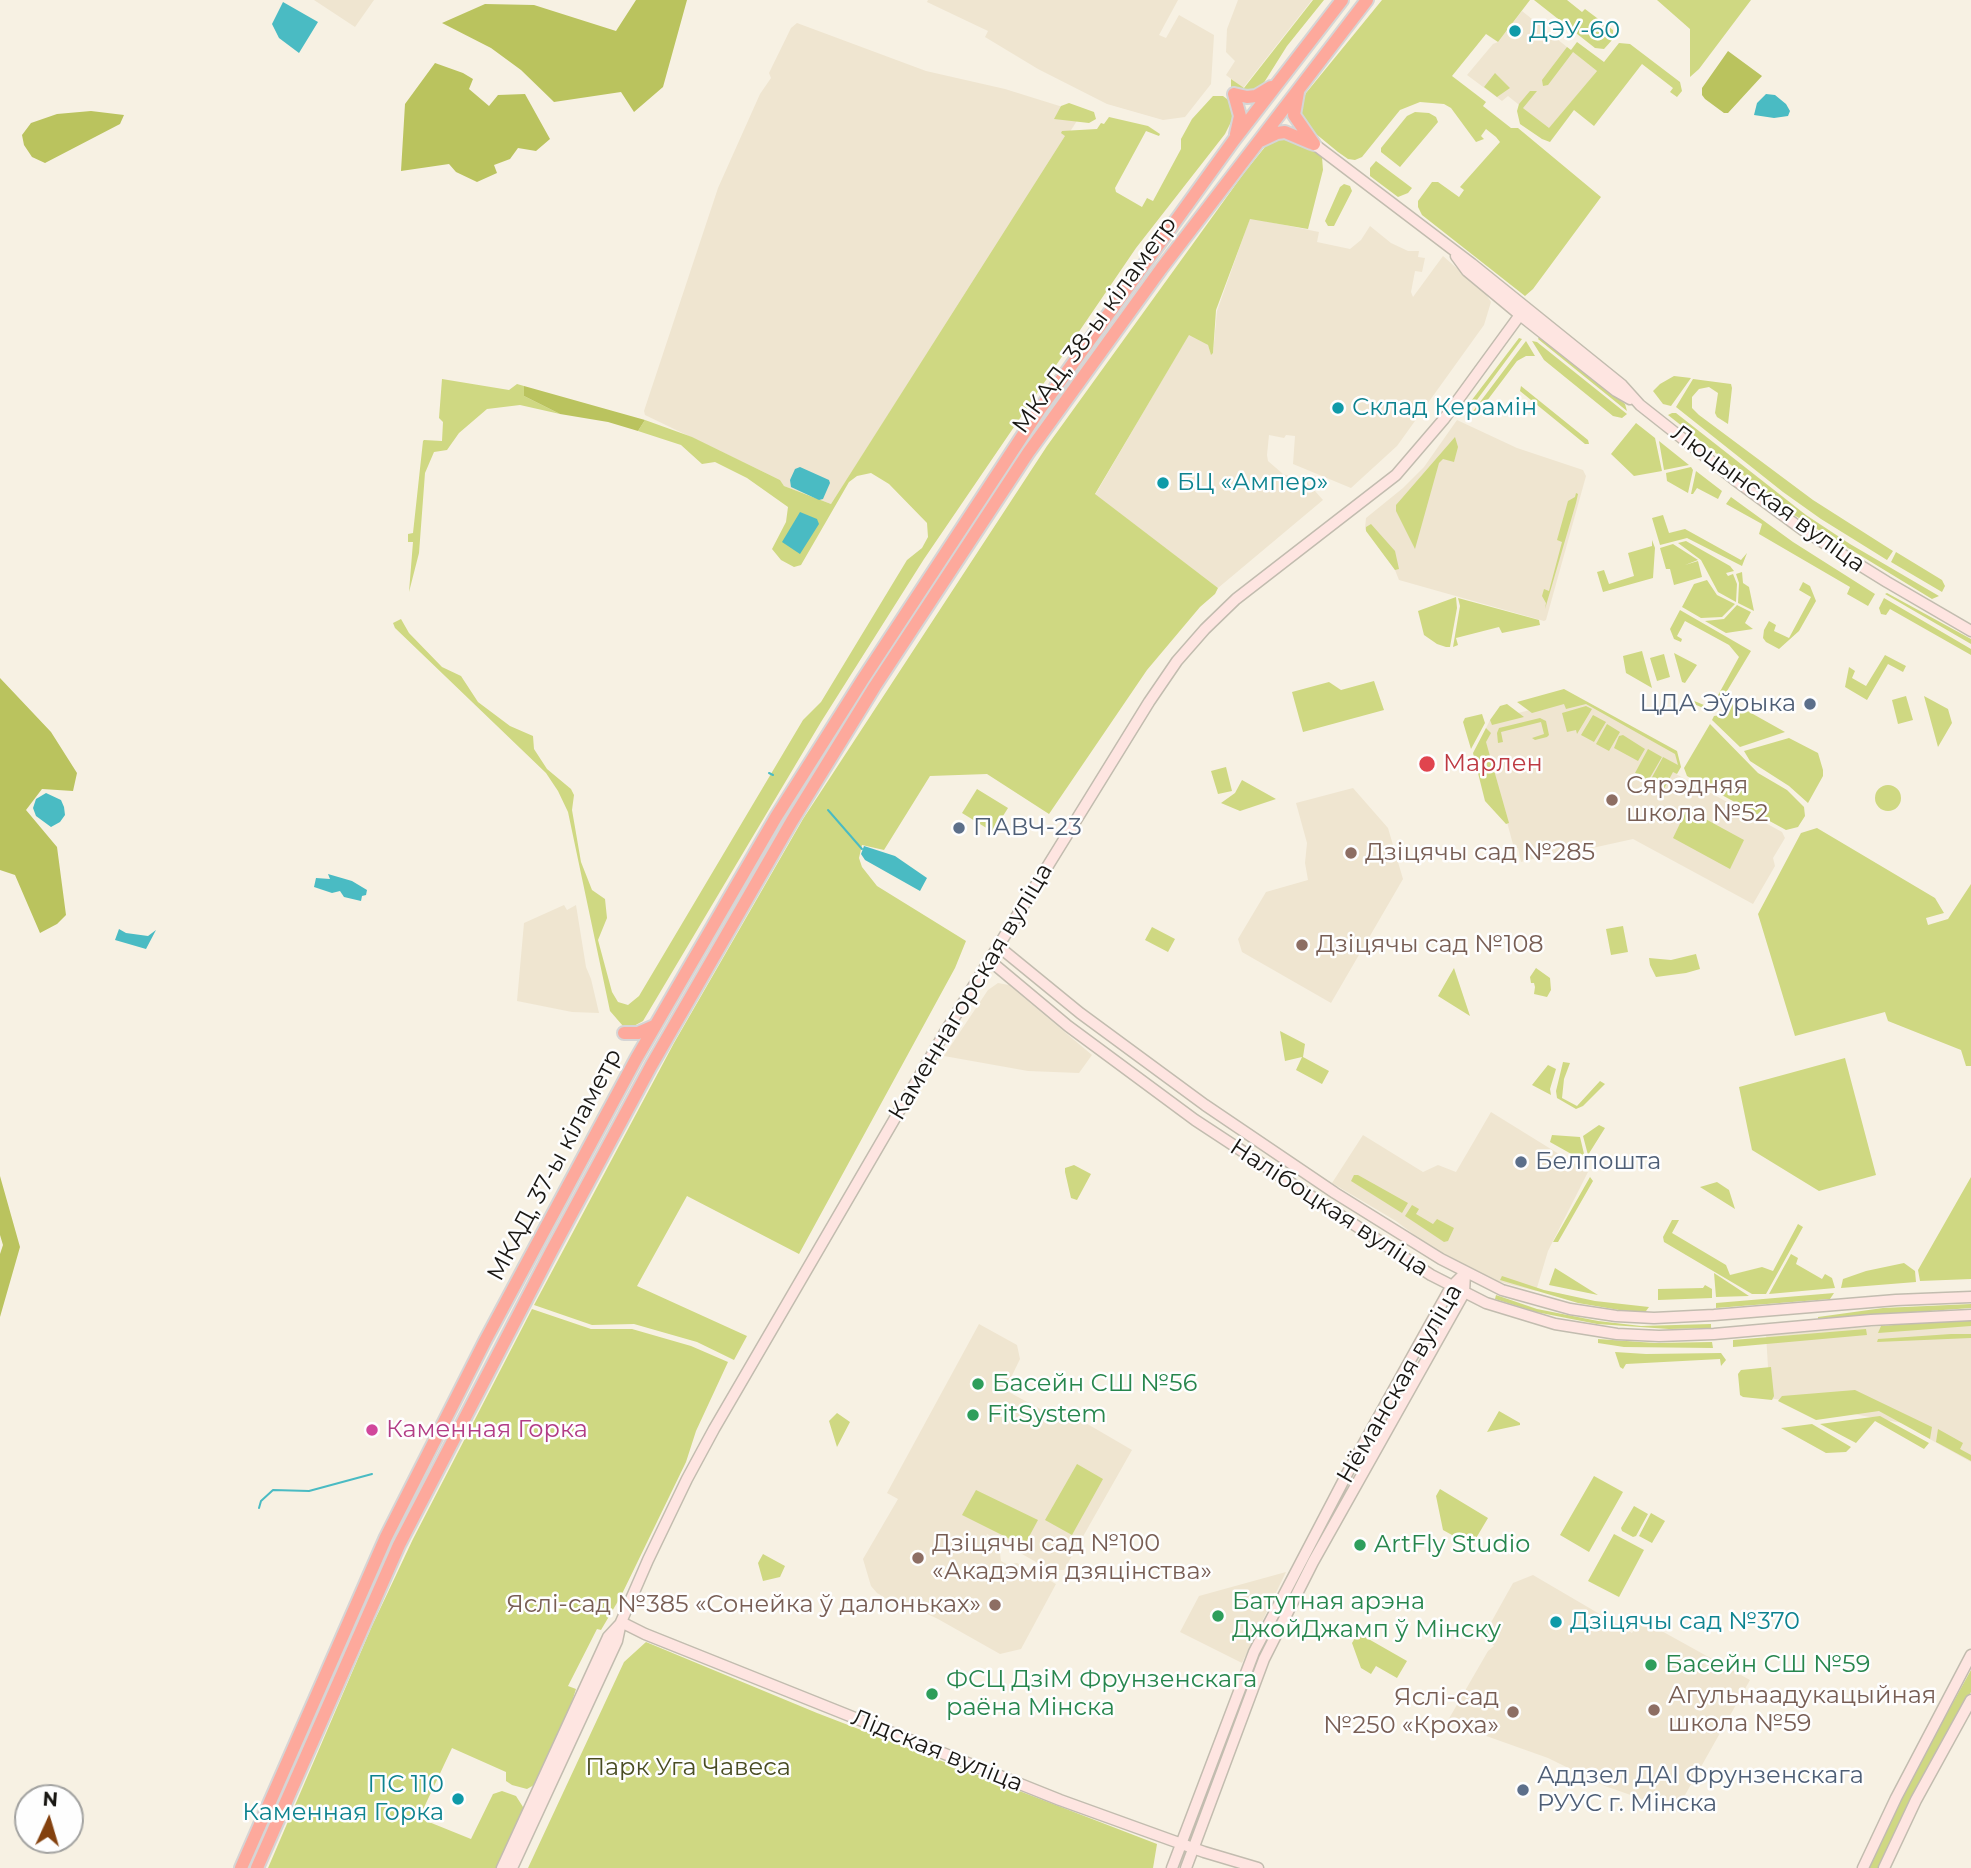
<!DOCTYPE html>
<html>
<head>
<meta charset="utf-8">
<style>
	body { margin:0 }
	#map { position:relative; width:1971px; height:1868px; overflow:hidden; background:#f7f1e3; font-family:Montserrat,sans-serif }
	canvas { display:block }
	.north { position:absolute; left:14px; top:1784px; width:70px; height:70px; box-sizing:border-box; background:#fefefe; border:2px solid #a2a2a0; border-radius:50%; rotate:4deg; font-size:19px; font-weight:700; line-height:28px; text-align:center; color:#191713 }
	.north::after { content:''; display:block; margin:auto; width:24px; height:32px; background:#83410e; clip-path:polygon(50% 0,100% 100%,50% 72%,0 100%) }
</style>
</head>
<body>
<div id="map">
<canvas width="1971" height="1868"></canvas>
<div class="north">N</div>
</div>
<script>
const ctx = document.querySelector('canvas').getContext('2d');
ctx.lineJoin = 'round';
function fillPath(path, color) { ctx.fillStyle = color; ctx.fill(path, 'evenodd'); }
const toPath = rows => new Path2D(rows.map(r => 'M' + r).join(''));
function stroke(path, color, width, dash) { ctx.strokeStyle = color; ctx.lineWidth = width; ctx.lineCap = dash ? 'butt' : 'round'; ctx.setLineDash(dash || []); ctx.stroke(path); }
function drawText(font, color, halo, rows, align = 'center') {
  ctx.font = font + ' Montserrat,sans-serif'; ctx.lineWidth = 5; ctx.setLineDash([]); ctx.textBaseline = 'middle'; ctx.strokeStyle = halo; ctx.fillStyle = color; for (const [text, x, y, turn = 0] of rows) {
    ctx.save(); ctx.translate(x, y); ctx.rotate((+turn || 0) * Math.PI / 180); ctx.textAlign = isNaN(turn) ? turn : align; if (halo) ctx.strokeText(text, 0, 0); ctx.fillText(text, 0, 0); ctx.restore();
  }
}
fillPath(toPath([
	[314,0,374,0,355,27],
	[928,0,1178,0,1159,35,1166,38,1179,15,1214,35,1211,84,1185,117,1163,120,1107,104,1038,69,985,37,988,31,927,2],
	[1238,0,1312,0,1243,88,1226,75,1235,61,1226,52,1227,29],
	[1522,11,1597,71,1549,129,1508,96,1502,101,1467,75,1493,44,1498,42],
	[797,23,926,71,1005,89,1082,113,831,504,784,486,780,480,645,415,644,411,718,188,760,94,771,78,769,73,791,28],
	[1250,218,1319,232,1317,242,1350,249,1361,240,1370,226,1391,243,1408,251,1419,251,1418,257,1425,258,1422,272,1415,271,1411,292,1413,297,1443,256,1485,293,1491,302,1484,325,1397,446,1351,488,1293,464,1295,436,1286,435,1284,438,1269,435,1267,455,1268,461,1283,474,1307,482,1323,500,1218,588,1095,495,1189,334,1208,345,1211,354,1213,353,1217,311],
	[1457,420,1517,448,1583,470,1586,476,1546,620,1544,621,1399,580,1395,570,1365,529,1366,518,1403,488,1424,467],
	[1578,698,1677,753,1680,764,1676,774,1782,832,1785,838,1773,858,1775,866,1753,904,1633,839,1565,854,1563,851,1521,862,1518,848,1514,848,1483,734,1490,720],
	[1353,788,1388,828,1403,879,1331,1003,1242,952,1238,939,1266,892,1308,880,1305,863,1307,843,1296,803],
	[564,905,567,910,576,905,586,967,591,979,599,1013,572,1012,517,1001,524,923],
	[998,983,1009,985,1092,1055,1079,1073,1028,1071,944,1056,988,990],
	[1491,1112,1588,1172,1548,1251,1536,1291,1496,1281,1442,1256,1396,1221,1332,1183,1363,1135,1423,1172,1438,1165,1456,1172],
	[1958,1320,1971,1321,1971,1462,1917,1432,1912,1425,1770,1398,1766,1335],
	[979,1324,1017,1345,1020,1359,1005,1390,1055,1417,1060,1408,1132,1450,1064,1570,1050,1570,987,1534,983,1544,1000,1553,1001,1561,1008,1565,1017,1563,1056,1584,1021,1649,1000,1654,938,1619,902,1602,897,1605,877,1593,871,1586,863,1559,898,1499,887,1493],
	[1286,1572,1242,1663,1180,1632,1199,1596],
	[1533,1575,1632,1633,1640,1619,1750,1680,1676,1811,1605,1786,1548,1758,1447,1722,1488,1651,1494,1646,1484,1635,1513,1583]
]), '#efe5d0');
fillPath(toPath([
	[1313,0,1324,0,1287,46,1260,89,1251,93,1231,87,1231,79,1244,88],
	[1382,0,1530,0,1498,42,1486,34,1452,76,1486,102,1483,106,1511,128,1518,128,1601,197,1533,289,1525,296,1422,215,1418,207,1418,201,1432,182,1438,182,1459,197,1464,190,1460,187,1500,142,1496,137,1486,129,1481,136,1484,139,1476,142,1451,108,1444,104,1420,102,1400,110,1362,157,1355,160,1348,159,1338,152,1310,129,1302,117,1302,102,1306,93],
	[1534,0,1567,0,1582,12,1585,9,1613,30,1613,39,1604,49,1595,48],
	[1657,0,1751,0,1699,69,1690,77,1690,29],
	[1577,42,1604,62,1619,43,1630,44,1680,82,1682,91,1677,97,1670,92,1673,88,1642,64,1594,126,1574,110,1550,142,1542,139,1520,124,1517,111,1519,104,1530,91,1537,91,1523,108,1549,128,1597,71,1573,52,1548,85,1543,86,1542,80,1567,47,1571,50],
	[1495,73,1510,88,1497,97,1484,87],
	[1213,96,1223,96,1231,102,1235,114,1225,134,1136,248,924,559,821,722,643,1021,632,1027,623,1026,610,1011,568,812,558,791,546,773,395,628,393,623,401,619,409,633,442,667,461,676,478,702,510,726,533,736,534,749,547,769,571,789,574,795,572,810,581,862,592,890,605,899,607,918,598,940,612,992,618,1002,628,1005,639,996,803,720,821,702,907,560,922,548,928,537,927,523,889,484,871,473,857,476,849,482,801,565,794,567,781,560,772,549,786,522,788,507,747,478,715,462,702,464,681,445,638,431,645,420,692,437,780,480,784,486,831,504,1065,136,1061,133,1062,131,1097,129,1101,123,1104,124,1109,117,1148,126,1160,134,1159,136,1146,131,1115,188,1116,192,1142,207,1147,198,1153,201,1181,149,1181,139,1192,119],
	[1069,103,1094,112,1096,119,1089,123,1054,119,1061,106],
	[1415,112,1429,113,1436,117,1438,122,1400,167,1381,152,1381,148,1407,116],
	[1273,137,1296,138,1322,157,1323,170,1308,229,1250,219,1216,310,1213,353,1211,355,1208,345,1189,335,1095,494,1218,588,1215,594,1200,607,1147,670,1049,814,987,774,930,776,884,850,862,845,859,858,862,867,877,886,966,941,955,968,799,1254,687,1196,637,1286,747,1336,734,1360,697,1342,634,1324,592,1325,534,1305,674,1043,803,819,1047,446,1244,173],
	[1376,161,1412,188,1408,193,1398,197,1370,176,1370,168],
	[1344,184,1350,186,1352,191,1334,226,1328,226,1325,221,1340,187],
	[1540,336,1625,404,1627,411,1538,339],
	[1519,338,1522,339,1465,416,1465,409],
	[1526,341,1535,356,1526,356,1517,361,1477,414,1468,418],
	[1532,341,1537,342,1627,414,1622,418,1613,416,1544,360],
	[1674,376,1691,378,1671,406,1663,404,1653,391,1660,384],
	[442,379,509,390,517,384,524,386,524,396,560,414,520,405,487,409,459,433,447,450,434,452,425,473,419,553,409,592,413,542,408,542,408,534,413,533,423,441,424,440,442,441,443,422,439,418],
	[1693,379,1731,384,1732,388,1728,424,1717,417,1715,413,1718,393,1709,387,1699,389,1692,397,1692,408,1699,415,1813,500,1893,551,1887,560,1821,519,1783,492,1676,407],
	[1521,386,1588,440,1589,444,1585,444,1520,391],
	[1672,413,1676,413,1806,515,1850,544,1939,596,1932,599,1794,515,1668,415],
	[1636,423,1655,438,1662,471,1634,476,1611,454],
	[1455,437,1458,447,1454,462,1443,459,1439,463,1415,549,1396,511,1396,505],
	[1659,441,1689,465,1664,470],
	[1691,467,1693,470,1688,493,1667,481,1666,473],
	[1696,471,1722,491,1718,499,1697,488,1693,494,1691,494],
	[1576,493,1578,494,1576,503,1545,609,1546,603,1542,596,1544,589,1549,591,1562,542,1557,540,1568,501,1575,497],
	[1731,497,1793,542,1875,594,1868,606,1847,594,1850,587,1759,534,1762,524,1726,504],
	[1663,515,1669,533,1685,529,1741,560,1747,553,1742,566,1687,538,1660,545,1652,518],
	[1371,524,1395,551,1399,569,1395,570,1366,531,1366,527],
	[1652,540,1655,548,1653,578,1603,592,1597,572,1604,570,1609,584,1634,576,1628,553,1652,546],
	[1686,541,1730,566,1734,571,1726,573,1728,576,1733,574,1737,584,1736,602,1718,592,1701,560,1678,543],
	[1673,544,1698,560,1685,565,1698,561,1702,577,1674,585,1670,569,1666,569,1660,548],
	[1896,552,1942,580,1945,586,1942,592,1891,562],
	[1742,572,1743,583,1749,587,1754,611,1738,603,1739,583,1736,574],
	[1707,580,1717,595,1735,604,1722,617,1701,618,1682,607,1694,584],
	[1803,582,1810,586,1816,601,1799,631,1779,649,1766,642,1763,638,1764,630,1769,621,1776,625,1774,631,1789,638,1811,597,1799,590],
	[1887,593,1971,639,1971,644,1885,594],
	[1456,597,1457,608,1450,647,1446,647,1437,644,1424,635,1418,611],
	[1458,598,1539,620,1540,625,1502,633,1499,627,1456,638,1458,645,1453,647,1460,606],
	[1884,598,1971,649,1971,655,1890,609,1886,615,1881,614,1879,608],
	[1737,605,1751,612,1745,623,1753,629,1726,633,1705,621,1724,619],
	[1680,610,1751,651,1715,711,1710,711,1694,704,1692,700,1711,708,1739,657,1729,645,1685,621,1677,636,1682,639,1681,642,1674,639,1670,629],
	[1642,651,1652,688,1626,673,1623,656],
	[1674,653,1697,665,1685,683,1682,682],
	[1664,654,1670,677,1657,681,1650,658],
	[1885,655,1906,666,1903,672,1888,664,1867,700,1845,687,1849,667,1855,671,1852,678,1866,686],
	[1374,681,1384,710,1303,732,1292,692,1329,682,1341,690],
	[1564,689,1677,751,1681,767,1677,774,1673,772,1664,789,1650,781,1663,757,1678,765,1675,754,1586,704,1566,709,1564,704,1532,713,1517,702],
	[1906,696,1913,720,1898,724,1892,700],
	[1924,696,1948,709,1952,723,1938,747],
	[1728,700,1785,732,1740,747,1712,720,1714,716,1721,715],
	[1507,704,1524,717,1492,725,1490,720,1500,706],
	[1586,706,1592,709,1577,734,1576,730,1567,732,1562,713],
	[1482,714,1485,723,1471,749,1463,722,1465,718],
	[1593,715,1606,722,1594,742,1581,735],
	[1540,718,1546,721,1549,735,1547,737,1535,740,1532,738,1544,734,1541,722,1501,732,1503,742,1498,743,1497,733,1499,728],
	[1607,724,1620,732,1609,751,1596,744],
	[1710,724,1758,773,1787,790,1804,807,1805,816,1798,827,1786,830,1687,776,1684,768],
	[1486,728,1491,733,1486,742,1509,823,1506,824,1485,801,1473,753],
	[1623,735,1645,749,1638,761,1614,748,1619,736],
	[1789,738,1818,753,1823,770,1823,776,1808,803,1789,786,1750,761,1744,751],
	[1648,749,1662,757,1648,781,1635,773],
	[1226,767,1232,791,1218,794,1211,771],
	[1242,780,1276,799,1240,811,1221,803,1235,793],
	'1875 798a13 13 0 1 1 26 0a13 13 0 1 1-26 0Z',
	[977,789,1008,808,993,832,962,813],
	[1687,809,1744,840,1730,869,1673,838],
	[1817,828,1935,898,1944,913,1926,918,1928,925,1948,919,1971,884,1971,1066,1966,1066,1961,1050,1888,1021,1885,1012,1795,1036,1758,914,1801,833],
	[1623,926,1628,952,1611,955,1606,929],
	[1152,927,1175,939,1168,952,1145,940],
	[1696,954,1700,969,1686,973,1656,977,1650,965,1649,958,1671,960],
	[1454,968,1470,1016,1438,996],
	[1536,968,1550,978,1551,990,1547,997,1534,994,1535,987,1534,983,1531,983,1530,977],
	[1280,1031,1305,1044,1303,1057,1329,1071,1322,1084,1296,1070,1302,1057,1285,1061],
	[1845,1058,1876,1175,1819,1191,1752,1150,1739,1087],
	[1563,1062,1570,1063,1564,1079,1562,1098,1577,1106,1600,1081,1605,1084,1583,1106,1576,1109,1557,1098,1556,1091],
	[1548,1065,1556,1069,1550,1089,1551,1095,1532,1085],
	[1599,1125,1605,1128,1588,1155,1583,1136],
	[1552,1135,1580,1137,1585,1158,1582,1160,1550,1142],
	[1074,1165,1091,1174,1077,1200,1071,1198,1065,1172,1065,1168],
	[1354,1175,1358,1175,1408,1203,1402,1213,1351,1181],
	[1590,1177,1593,1181,1558,1242,1553,1242],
	[1971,1177,1971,1279,1920,1281,1918,1270],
	[1717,1182,1729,1190,1735,1209,1700,1187],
	[1412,1205,1419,1209,1416,1214,1433,1224,1437,1219,1454,1228,1448,1241,1444,1242,1405,1216],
	[1672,1220,1679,1220,1672,1233,1726,1265,1730,1275,1762,1267,1773,1271,1798,1224,1803,1227,1766,1294,1752,1294,1664,1242,1663,1237],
	[1791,1254,1798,1258,1796,1264,1822,1279,1825,1274,1832,1278,1835,1288,1769,1294],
	[1904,1263,1915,1271,1916,1282,1841,1288,1843,1279,1866,1271],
	[1555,1268,1598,1295,1549,1285],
	[1714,1273,1749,1296,1716,1297],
	[1502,1276,1544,1290,1595,1301,1649,1307,1646,1311,1625,1311,1578,1303,1500,1280],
	[1705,1285,1712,1289,1712,1298,1658,1300,1658,1289,1703,1288],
	[1834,1293,1830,1299,1716,1308,1716,1303],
	[1496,1295,1537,1309,1598,1321,1641,1326,1711,1324,1711,1328,1669,1329,1597,1324,1536,1312,1495,1299],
	[1971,1304,1971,1308,1818,1319,1818,1317,1883,1308],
	[532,1309,591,1329,632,1329,691,1346,728,1362,696,1431,686,1462,621,1596,601,1630,597,1629,568,1686,576,1689,569,1711,534,1785,527,1789,512,1785,506,1781,506,1772,452,1748,419,1818,471,1839,493,1794,502,1791,516,1796,523,1807,523,1811,497,1868,268,1868,372,1626,413,1539],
	[1958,1320,1971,1321,1971,1326,1878,1333,1881,1326],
	[1866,1329,1867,1335,1733,1347,1733,1340],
	[1951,1334,1971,1334,1971,1338,1877,1342,1878,1339],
	[1598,1339,1655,1343,1712,1342,1713,1348,1624,1347,1598,1343],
	[1615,1352,1646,1354,1721,1353,1726,1360,1721,1366,1720,1359,1626,1364,1623,1369,1620,1367],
	[1771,1367,1774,1396,1772,1400,1743,1397,1740,1395,1738,1374,1741,1370],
	[1855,1390,1932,1427,1930,1439,1879,1411,1816,1420,1778,1401,1782,1396],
	[1499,1411,1520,1423,1520,1425,1487,1432],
	[837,1413,850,1422,837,1447,829,1421],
	[1880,1416,1929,1443,1924,1449,1875,1421,1856,1443,1820,1424],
	[1812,1424,1851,1447,1846,1452,1826,1453,1781,1428],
	[1938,1429,1963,1443,1960,1449,1971,1455,1971,1461,1936,1442],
	[1077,1464,1103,1479,1072,1535,1045,1520],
	[1594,1476,1623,1492,1589,1552,1560,1535],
	[1440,1489,1488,1518,1475,1540,1464,1534,1461,1540,1443,1530,1436,1496],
	[976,1490,1038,1520,1024,1546,962,1515],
	[1634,1506,1648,1514,1636,1536,1633,1537,1622,1531,1621,1528],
	[1651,1513,1665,1521,1652,1543,1639,1536],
	[1614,1534,1644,1550,1619,1597,1588,1581],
	[763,1554,785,1566,780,1577,763,1581,758,1563],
	[1358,1633,1407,1661,1397,1678,1376,1666,1371,1674,1361,1668,1352,1643],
	[646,1642,817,1713,1157,1844,1153,1868,528,1868,624,1662],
	[1971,1670,1971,1692,1931,1763,1881,1868,1869,1868,1910,1780]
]), '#cfd882');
fillPath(toPath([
	[636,0,687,0,663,87,634,112,621,92,554,102,521,70,491,48,442,23,485,4,534,5,616,31],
	[1728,51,1762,76,1728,113,1724,113,1705,99,1702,95,1702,88],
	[435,63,463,73,473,79,469,89,489,106,498,95,525,94,550,139,536,151,518,148,510,159,494,165,497,173,477,182,456,172,449,164,401,171,405,104],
	[91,111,124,115,120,124,45,163,32,157,24,145,22,135,31,123,57,114],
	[524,386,645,420,638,431,608,422,560,414,524,396],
	[0,678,51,732,77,773,73,791,42,789,26,810,57,847,66,915,57,924,40,933,15,875,0,870],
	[0,1176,20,1247,0,1317,0,1254,3,1245,0,1235]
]), '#bac35e');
fillPath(toPath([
	[283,2,318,22,299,53,279,38,272,24],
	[1766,94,1775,95,1786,104,1790,111,1788,116,1774,118,1754,115,1757,103],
	[800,467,829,480,830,483,823,499,819,500,791,487,790,480,795,469],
	[800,512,817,519,819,524,800,554,782,542],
	[46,793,61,800,64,807,65,815,60,822,51,827,36,816,33,808,36,799],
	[864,846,895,856,927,878,920,891,865,860,861,854],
	[328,874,352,881,367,890,366,895,362,896,361,901,344,897,340,891,332,893,314,887,316,878,330,879],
	[119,929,126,933,148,936,156,930,146,949,115,940]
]), '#4abbc3');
stroke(toPath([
	[769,773,773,775],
	[828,810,862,849],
	[259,1508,261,1501,273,1490,309,1491,372,1474]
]), '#4abbc3', 2);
const secondary = toPath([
	[1314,144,1472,264,1622,385,1640,405,1735,480,1803,530,1887,582,1971,631],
	[1456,256,1467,271,1520,315,1616,391,1630,399],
	[998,946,1080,1013,1205,1105,1335,1193,1441,1259,1502,1290,1570,1309,1616,1316,1654,1318,1714,1315,1896,1300,1971,1297],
	[989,960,1068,1026,1195,1120,1431,1275,1486,1303,1555,1324,1617,1334,1659,1336,1714,1334,1871,1320,1971,1315],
	[621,1622,645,1634,1060,1800,1204,1852,1258,1868],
	[502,1868,608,1637,621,1623],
	[512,1868,617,1641,621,1622,648,1560,687,1479,714,1429,944,1034,1149,702,1177,661,1205,629,1236,599,1396,475,1444,419,1525,308],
	[1172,1868,1254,1652,1349,1470,1451,1287,1465,1273],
	[1186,1868,1264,1659,1313,1562,1464,1293,1465,1273],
	[1863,1868,1896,1798,1971,1655],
	[1884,1868,1916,1800,1971,1700]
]);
const highway = toPath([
	[1298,92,1294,115,1314,144],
	[1234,94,1240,116,1236,134],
	[1234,94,1247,97,1256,96,1271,87],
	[1260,141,1277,133,1285,132,1311,143],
	[624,1033,638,1033,654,1026],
	[241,1868,386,1537,485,1341,636,1059,776,817,863,679,1040,409,1234,140,1342,0],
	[257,1868,399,1545,551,1252,651,1066,792,821,875,686,1028,453,1161,269,1367,0]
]);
stroke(secondary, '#c2bcaf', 13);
stroke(highway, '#d6d5d5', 16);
stroke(secondary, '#fee5e1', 10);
stroke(highway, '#fda99c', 12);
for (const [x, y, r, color] of [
	[1515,31,7,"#0f9aa8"],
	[1338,408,7,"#0f9aa8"],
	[1163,483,7,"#0f9aa8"],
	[1810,704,7,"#5c6f8a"],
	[1427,764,9,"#e0444e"],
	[1612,800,7,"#8d6e63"],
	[959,828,7,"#5c6f8a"],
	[1351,853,7,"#8d6e63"],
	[1302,945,7,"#8d6e63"],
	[1521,1162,7,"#5c6f8a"],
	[978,1384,7,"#2e9e5b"],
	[973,1415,7,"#2e9e5b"],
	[372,1430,7,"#d1479c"],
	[1360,1545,7,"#2e9e5b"],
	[918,1558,7,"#8d6e63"],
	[995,1605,7,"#8d6e63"],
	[1218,1616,7,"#2e9e5b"],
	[1556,1622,7,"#0f9aa8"],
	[1651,1665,7,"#2e9e5b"],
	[932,1694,7,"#2e9e5b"],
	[1654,1710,7,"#8d6e63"],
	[1513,1712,7,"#8d6e63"],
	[1523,1790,7,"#5c6f8a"],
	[458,1799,7,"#0f9aa8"]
]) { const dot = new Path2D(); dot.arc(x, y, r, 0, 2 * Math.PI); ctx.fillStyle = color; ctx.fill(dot); stroke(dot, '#fefefe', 2.5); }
drawText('24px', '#0d838f', '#fefefe', [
	["ДЭУ-60",1529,31],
	["Склад Керамін",1352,408],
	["БЦ «Ампер»",1177,483],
	["Дзіцячы сад №370",1570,1622],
	["ПС 110",444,1785,"right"],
	["Каменная Горка",444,1813,"right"]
], 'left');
drawText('24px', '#191713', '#fefefe', [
	["МКАД, 38-ы кіламетр",1095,325,-54],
	["Люцынская вуліца",1768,499,36],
	["Каменнагорская вуліца",971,992,-59],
	["МКАД, 37-ы кіламетр",555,1165,-62],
	["Налібоцкая вуліца",1329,1208,33],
	["Нёманская вуліца",1400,1384,-60],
	["Лідская вуліца",937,1751,22]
]);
drawText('24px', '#4e5e75', '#fefefe', [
	["ЦДА Эўрыка",1796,704,"right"],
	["ПАВЧ-23",973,828],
	["Белпошта",1535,1162],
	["Аддзел ДАІ Фрунзенскага",1537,1776],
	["РУУС г. Мінска",1537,1804]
], 'left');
drawText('24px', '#be3a42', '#fefefe', [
	["Марлен",1443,764]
], 'left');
drawText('24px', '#785e54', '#fefefe', [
	["Сярэдняя",1626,786],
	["школа №52",1626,814],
	["Дзіцячы сад №285",1365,853],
	["Дзіцячы сад №108",1316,945],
	["Дзіцячы сад №100",932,1544],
	["«Акадэмія дзяцінства»",932,1572],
	["Яслі-сад №385 «Сонейка ў далоньках»",981,1605,"right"],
	["Агульнаадукацыйная",1668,1696],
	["школа №59",1668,1724],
	["Яслі-сад",1499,1698,"right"],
	["№250 «Кроха»",1499,1726,"right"]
], 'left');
drawText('24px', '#27864d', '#fefefe', [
	["Басейн СШ №56",992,1384],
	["FitSystem",987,1415],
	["ArtFly Studio",1374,1545],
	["Батутная арэна",1232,1602],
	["ДжойДжамп ў Мінску",1232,1630],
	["Басейн СШ №59",1665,1665],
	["ФСЦ ДзіМ Фрунзенскага",946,1680],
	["раёна Мінска",946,1708]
], 'left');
drawText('24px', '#b23c85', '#fefefe', [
	["Каменная Горка",386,1430]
], 'left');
drawText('24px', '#494c22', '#fefefe', [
	["Парк Уга Чавеса",688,1768]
]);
</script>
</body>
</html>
